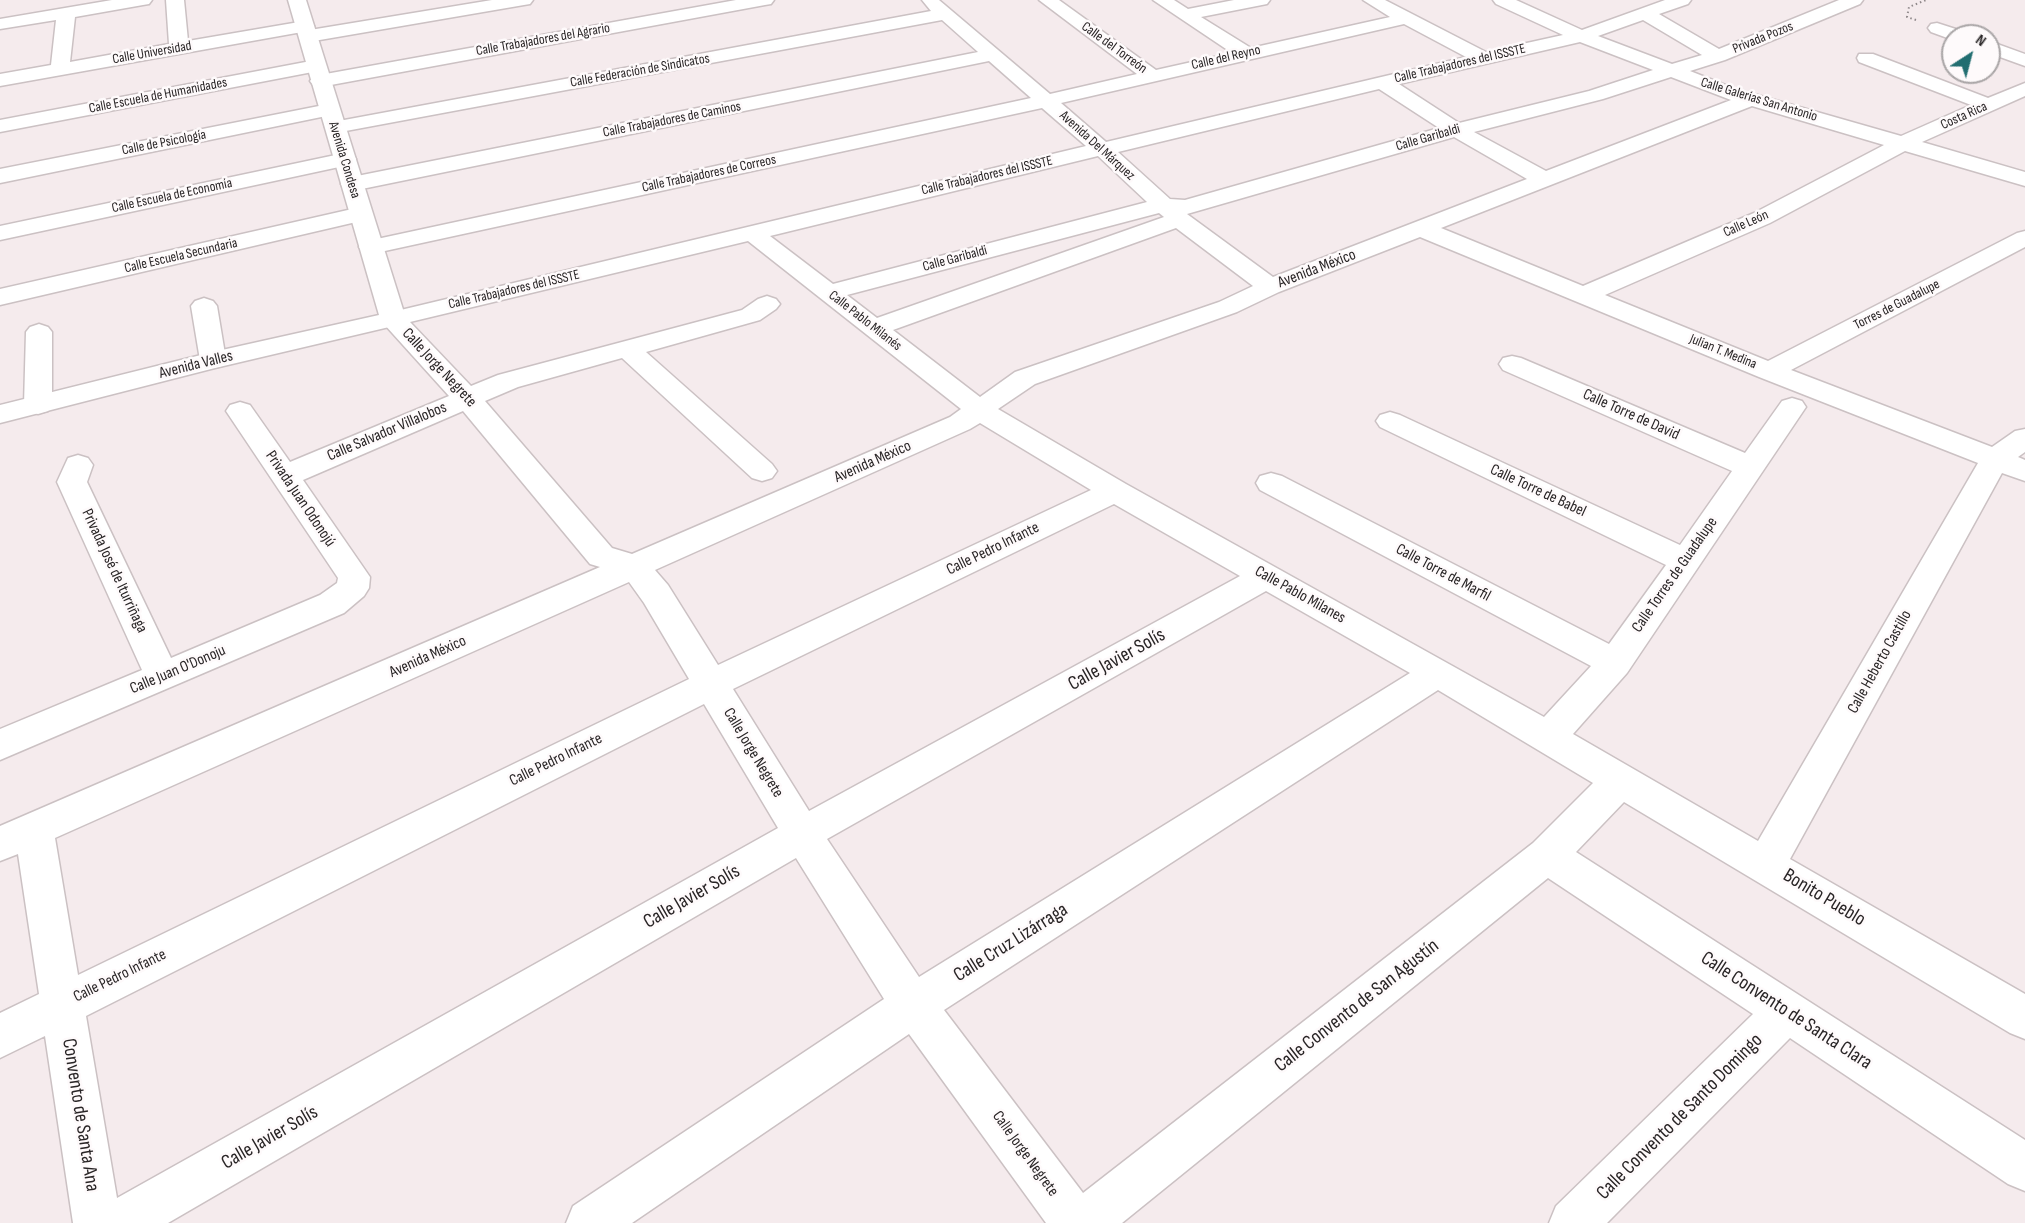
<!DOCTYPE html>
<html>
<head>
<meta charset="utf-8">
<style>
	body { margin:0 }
	#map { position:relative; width:2025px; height:1223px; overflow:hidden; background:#f5ebed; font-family:"Sofia Sans Condensed",sans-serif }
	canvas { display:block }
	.north { position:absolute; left:1941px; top:24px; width:60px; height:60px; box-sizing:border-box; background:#fefafb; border:2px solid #a9a5a6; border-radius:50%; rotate:36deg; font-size:16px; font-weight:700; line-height:24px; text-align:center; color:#292526 }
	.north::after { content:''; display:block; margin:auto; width:21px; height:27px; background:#226e71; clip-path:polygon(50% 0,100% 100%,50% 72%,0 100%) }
</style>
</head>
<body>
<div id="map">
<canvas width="2025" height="1223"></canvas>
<div class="north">N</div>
</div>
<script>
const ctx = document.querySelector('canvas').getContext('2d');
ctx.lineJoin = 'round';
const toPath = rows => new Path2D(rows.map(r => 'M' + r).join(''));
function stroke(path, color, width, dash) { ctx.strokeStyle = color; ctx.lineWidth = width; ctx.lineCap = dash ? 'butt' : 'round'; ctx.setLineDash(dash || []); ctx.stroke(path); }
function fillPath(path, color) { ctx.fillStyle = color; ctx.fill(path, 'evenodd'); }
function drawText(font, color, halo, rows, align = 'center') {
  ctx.font = font + ' "Sofia Sans Condensed",sans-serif'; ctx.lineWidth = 5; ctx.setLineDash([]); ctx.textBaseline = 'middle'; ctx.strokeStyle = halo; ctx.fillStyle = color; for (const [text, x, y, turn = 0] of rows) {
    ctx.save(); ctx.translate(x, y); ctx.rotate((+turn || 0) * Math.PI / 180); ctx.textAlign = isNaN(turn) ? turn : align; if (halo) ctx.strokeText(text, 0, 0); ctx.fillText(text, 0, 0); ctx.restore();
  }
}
const street = toPath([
	[112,0,152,0,149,4,143,5,75,17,70,62,169,44,166,0,184,0,188,41,305,21,311,22,314,26,310,30,492,0,533,0,530,4,524,5,308,42,302,40,299,36,302,32,0,86,0,74,51,65,56,20,0,29,0,19,112,0],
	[736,0,774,0,771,4,765,5,320,87,313,85,310,81,313,77,320,75,736,0],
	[922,0,939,0,1050,94,1137,74,1039,0,1059,0,1156,70,1232,53,1153,0,1174,0,1188,9,1234,0,1270,0,1267,4,1201,17,1251,48,1390,17,1363,0,1385,0,1486,52,1563,35,1496,4,1493,0,1516,0,1582,30,1665,0,1691,0,1688,4,1659,14,1719,49,1839,0,1863,0,1860,4,1725,60,1690,71,1733,88,1901,136,1971,105,1859,62,1857,58,1859,54,1873,54,1988,98,2025,83,2025,96,1922,142,2025,172,2025,186,1905,151,1770,223,1605,295,1768,361,2017,233,2025,231,2025,247,1791,370,1992,447,2015,431,2025,429,2025,452,2018,457,2025,460,2025,481,2002,473,1790,859,2025,994,2025,1039,2010,1033,1624,802,1576,852,2025,1140,2025,1191,2008,1184,1790,1038,1607,1223,1549,1223,1556,1206,1753,1014,1548,878,1122,1223,1046,1223,909,1034,632,1223,566,1223,573,1206,884,999,796,858,168,1223,73,1223,45,1036,0,1058,0,1013,39,994,18,854,0,861,0,826,600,567,590,564,463,411,303,480,370,577,369,588,364,596,344,613,0,760,0,729,142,670,57,482,68,458,78,455,88,458,93,465,87,482,171,658,320,595,337,583,338,578,226,411,230,405,240,402,250,405,290,462,449,396,384,324,380,319,384,314,1086,146,1042,108,371,254,363,252,359,247,363,242,1031,98,989,61,352,191,344,189,341,184,344,179,352,177,978,52,942,20,335,133,328,131,325,127,328,123,931,11,922,0],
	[1643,20,1702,55,1672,64,1598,36,1643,20],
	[1404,24,1466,57,1106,142,1061,103,1404,24],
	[1580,42,1653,70,1589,91,1459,123,1399,84,1580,42],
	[1671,77,1731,100,1546,171,1474,132,1603,99,1671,77],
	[1379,89,1439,128,1185,200,1170,199,1118,152,1379,89],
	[1752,106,1884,145,1754,213,1583,286,1441,228,1752,106],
	[1454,137,1527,179,1273,277,1187,214,1454,137],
	[1098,156,1147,202,833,284,770,236,1098,156],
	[1159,213,1164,217,877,318,847,295,1159,213],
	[1176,228,1253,286,1219,302,1015,372,980,397,893,330,1176,228],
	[1420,237,1759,377,1978,463,1758,841,1573,734,1627,673,1806,407,1802,401,1792,398,1782,401,1745,453,1521,358,1512,356,1503,358,1499,364,1503,370,1732,471,1680,545,1400,415,1390,412,1380,415,1376,421,1380,427,1666,565,1609,644,1282,476,1271,473,1260,476,1256,483,1260,490,1591,666,1544,717,1126,484,998,409,1035,384,1237,312,1279,292,1420,237],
	[748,241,961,409,950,417,632,554,612,548,485,401,518,387,622,358,752,478,762,481,772,478,777,471,772,464,646,352,760,320,776,309,780,304,776,299,767,296,758,299,742,310,498,375,471,386,410,322,748,241],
	[980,423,1091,490,718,665,668,585,655,570,970,429,980,423],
	[1114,504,1240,576,809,811,733,689,1114,504],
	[629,582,644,603,689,679,78,975,55,838,629,582],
	[1266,591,1410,673,919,977,827,839,1266,591],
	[1438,690,1593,783,1533,843,1083,1193,944,1010,1438,690],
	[704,704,778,828,117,1198,86,1016,704,704],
	[1937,23,1965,32,1968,36,1953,36,1953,40,1931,32,1928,28,1931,24,1937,23],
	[1989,41,2025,54,2025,66,1989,53,1989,41],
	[316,60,323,62,326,66,323,70,0,132,0,120,316,60],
	[329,104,336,106,339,110,336,114,0,183,0,169,329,104],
	[345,153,353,154,356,159,353,164,0,240,0,226,345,153],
	[361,207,369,209,372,214,369,219,0,305,0,289,361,207],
	[204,298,213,301,217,306,226,360,222,366,213,368,204,366,200,360,191,306,195,301,204,298],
	[39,324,48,327,52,332,52,405,48,411,38,414,28,411,24,405,26,332,30,327,39,324]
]);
const secondary = toPath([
	[288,0,306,0,406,319,402,324,215,368,0,423,0,405,213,352,379,315,288,0]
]);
stroke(street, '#cbc1c3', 3);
stroke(secondary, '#cbc1c3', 3);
stroke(toPath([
	[1916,20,1907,17,1909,7,1926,0]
]), '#8f888a', 2, [1.5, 3]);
fillPath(street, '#fff');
fillPath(secondary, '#fff');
drawText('14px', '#292526', '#fefafb', [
	["Privada Pozos",1763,38,-22],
	["Calle Trabajadores del Agrario",543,40,-10],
	["Calle del Torreón",1114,48,36],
	["Calle Universidad",152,53,-10],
	["Calle del Reyno",1226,58,-13],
	["Calle Trabajadores del ISSSTE",1460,64,-13],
	["Calle Federación de Sindicatos",640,71,-10],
	["Calle Escuela de Humanidades",158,96,-11],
	["Calle Galerías San Antonio",1759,100,17],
	["Costa Rica",1964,116,-24],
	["Calle Trabajadores de Caminos",672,120,-11],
	["Calle Garibaldi",1428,138,-16],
	["Calle de Psicología",164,143,-11],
	["Avenida Del Márquez",1097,146,42],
	["Avenida Condesa",344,160,73],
	["Calle Trabajadores de Correos",709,174,-12],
	["Calle Trabajadores del ISSSTE",987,176,-13],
	["Calle Escuela de Economía",172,196,-12],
	["Calle León",1746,224,-24],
	["Calle Escuela Secundaria",181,256,-13],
	["Calle Garibaldi",955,259,-15],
	["Calle Trabajadores del ISSSTE",514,290,-13],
	["Torres de Guadalupe",1897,305,-27],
	["Calle Pablo Milanés",865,321,38],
	["Julian T. Medina",1723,352,22]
]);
drawText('16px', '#292526', '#fefafb', [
	["Avenida México",1317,269,-21],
	["Avenida Valles",196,365,-14],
	["Calle Jorge Negrete",439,368,47],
	["Calle Torre de David",1631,415,24],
	["Calle Salvador Villalobos",387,432,-23],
	["Avenida México",873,462,-24],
	["Calle Torre de Babel",1538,491,25],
	["Privada Juan Odonojú",300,499,56],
	["Calle Pedro Infante",993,549,-26],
	["Privada José de Iturriñaga",114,571,65],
	["Calle Torre de Marfil",1443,573,28],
	["Calle Torres de Guadalupe",1675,575,-55],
	["Calle Pablo Milanes",1300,595,29],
	["Avenida México",428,657,-24],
	["Calle Heberto Castillo",1880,662,-61],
	["Calle Juan O'Donoju",178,670,-23],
	["Calle Jorge Negrete",753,753,59],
	["Calle Pedro Infante",556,760,-26],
	["Calle Pedro Infante",120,976,-26],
	["Calle Jorge Negrete",1025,1154,54]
]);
drawText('20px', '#292526', '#fefafb', [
	["Calle Javier Solís",1117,660,-29],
	["Calle Javier Solís",692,897,-30],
	["Bonito Pueblo",1824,898,31],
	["Calle Cruz Lizárraga",1011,943,-32],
	["Calle Convento de San Agustín",1357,1006,-38],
	["Calle Convento de Santa Clara",1786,1011,33],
	["Convento de Santa Ana",80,1115,81],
	["Calle Convento de Santo Domingo",1680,1117,-45],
	["Calle Javier Solís",270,1138,-30]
]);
</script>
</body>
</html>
